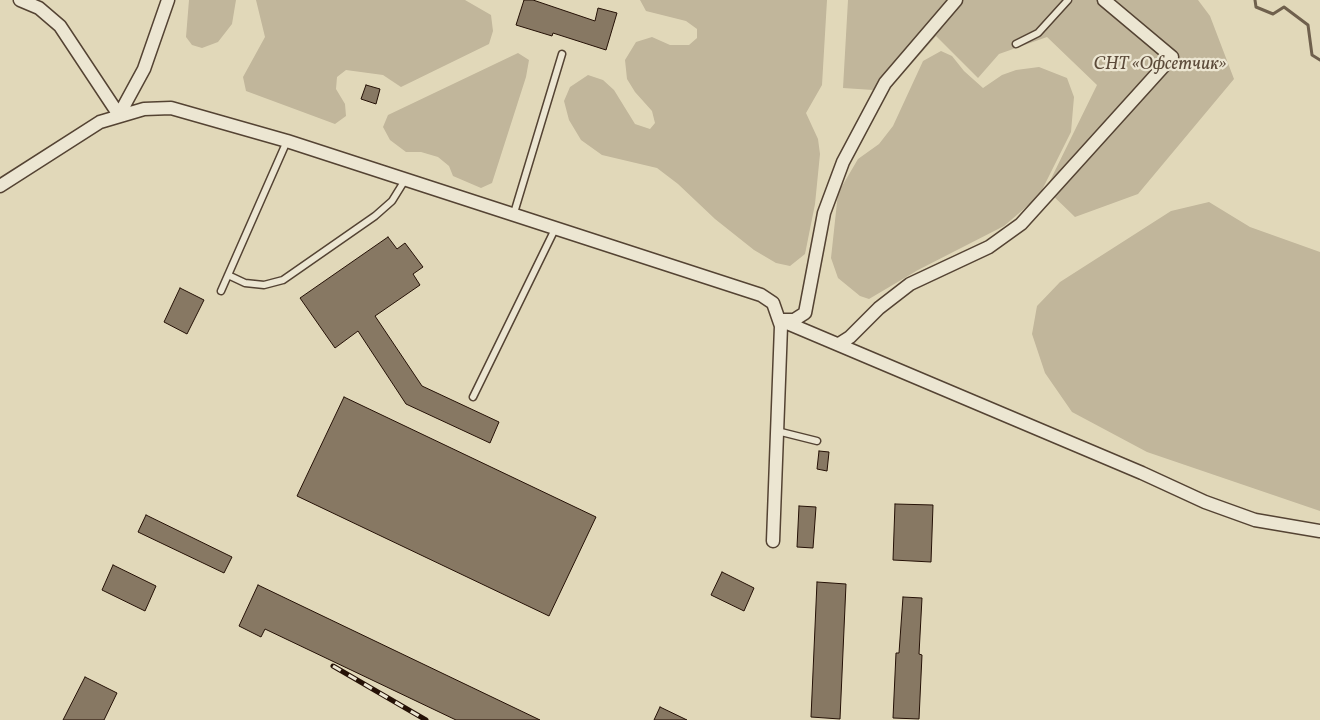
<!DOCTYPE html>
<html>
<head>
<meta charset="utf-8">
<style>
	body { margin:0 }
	canvas { display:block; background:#e1d8b9 }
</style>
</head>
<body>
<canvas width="1320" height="720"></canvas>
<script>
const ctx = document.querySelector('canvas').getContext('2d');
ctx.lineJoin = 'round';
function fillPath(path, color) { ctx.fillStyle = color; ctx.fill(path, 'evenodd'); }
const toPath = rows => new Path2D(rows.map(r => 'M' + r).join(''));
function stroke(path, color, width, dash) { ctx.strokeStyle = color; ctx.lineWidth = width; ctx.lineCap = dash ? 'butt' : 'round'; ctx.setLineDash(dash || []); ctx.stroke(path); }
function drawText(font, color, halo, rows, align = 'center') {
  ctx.font = font + ' Vollkorn,serif'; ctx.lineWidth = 4.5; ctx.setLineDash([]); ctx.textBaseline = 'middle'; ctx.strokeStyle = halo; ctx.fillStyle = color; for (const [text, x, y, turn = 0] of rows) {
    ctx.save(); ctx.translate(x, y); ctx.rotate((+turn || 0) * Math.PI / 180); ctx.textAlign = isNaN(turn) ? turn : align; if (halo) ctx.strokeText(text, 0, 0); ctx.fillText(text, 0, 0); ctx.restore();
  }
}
fillPath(toPath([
	[189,0,236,0,232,24,218,42,202,48,192,45,186,37],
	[256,0,465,0,491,15,493,31,489,44,401,87,383,75,346,70,337,77,336,89,345,104,346,116,335,124,246,91,243,77,265,37],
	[640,0,827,0,822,85,806,113,818,139,820,154,815,204,805,254,790,266,776,263,754,250,715,219,678,184,657,168,602,155,581,140,569,120,564,101,570,87,588,75,603,80,614,90,635,124,650,129,655,123,652,111,635,92,627,79,625,60,636,42,652,37,670,45,689,45,697,38,697,29,686,21,646,11],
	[848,0,1198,0,1210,16,1234,79,1138,194,1075,217,1046,189,1097,85,1047,37,999,54,978,78,936,36,888,91,843,88],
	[941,51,952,56,964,71,983,88,1002,75,1016,70,1039,67,1067,78,1074,97,1071,132,1039,196,1004,226,918,270,869,299,860,296,838,278,831,258,838,193,858,159,879,144,893,126,923,61],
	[518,53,529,60,526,77,492,183,481,188,453,176,449,166,438,157,421,152,406,152,390,140,383,127,388,115],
	[1209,202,1250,227,1320,252,1320,511,1147,452,1072,412,1045,373,1032,334,1037,306,1060,282,1171,211]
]), '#c1b69b');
stroke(toPath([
	[1255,0,1256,7,1273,14,1284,7,1308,25,1312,55,1320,60]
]), '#6f604d', 3);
const building = toPath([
	[524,0,533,0,595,21,598,8,617,13,606,50,553,33,552,36,516,25,524,0],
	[366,85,380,89,376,104,361,99,366,85],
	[388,237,397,249,405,243,423,267,413,274,420,285,375,316,422,386,499,422,490,443,406,404,358,331,335,348,300,298,388,237],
	[180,288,204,300,187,334,164,322,180,288],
	[344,397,596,517,549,616,297,496,344,397],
	[819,451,829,452,827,471,817,469,819,451],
	[895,504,933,505,931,562,893,560,895,504],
	[799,506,816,507,813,548,797,547,799,506],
	[146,515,232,557,224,573,138,532,146,515],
	[113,565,156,586,145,611,102,590,113,565],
	[722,572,754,588,744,611,711,595,722,572],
	[817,582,846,584,840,719,811,717,817,582],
	[258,585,540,720,456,720,265,629,261,637,239,626,258,585],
	[903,597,922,598,919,654,922,655,919,719,893,718,896,653,899,653,903,597],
	[85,677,117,693,104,720,63,720,85,677],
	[660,707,687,720,654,720,660,707]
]);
fillPath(building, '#877863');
stroke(building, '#251106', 1);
const service = toPath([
	[1016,44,1038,33,1068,0],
	[514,213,562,54],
	[228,275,245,283,264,285,283,280,375,216,392,201,405,180],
	[221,291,287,141],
	[473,397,556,227],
	[777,431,817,441]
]);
const minor = toPath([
	[20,0,39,8,60,26,119,115,144,69,168,0],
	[0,186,100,122,144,109,171,108,287,141,761,295,773,303,781,326,773,541],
	[780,320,1142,473,1205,502,1255,520,1320,531],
	[782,320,794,320,805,313,824,213,843,162,885,83,956,0],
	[839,344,850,337,879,308,910,284,989,247,1021,224,1172,57,1104,0]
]);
stroke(service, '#544333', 9);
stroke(minor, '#544333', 15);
stroke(service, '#ece6d2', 6);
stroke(minor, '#ece6d2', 12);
const rail = toPath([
	[333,666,426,720]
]);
stroke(rail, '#251106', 5);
stroke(rail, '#ece6d2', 3, [9]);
drawText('italic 18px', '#5c4b3a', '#ece6d2', [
	["СНТ «Офсетчик»",1160,66]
]);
</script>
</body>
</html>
